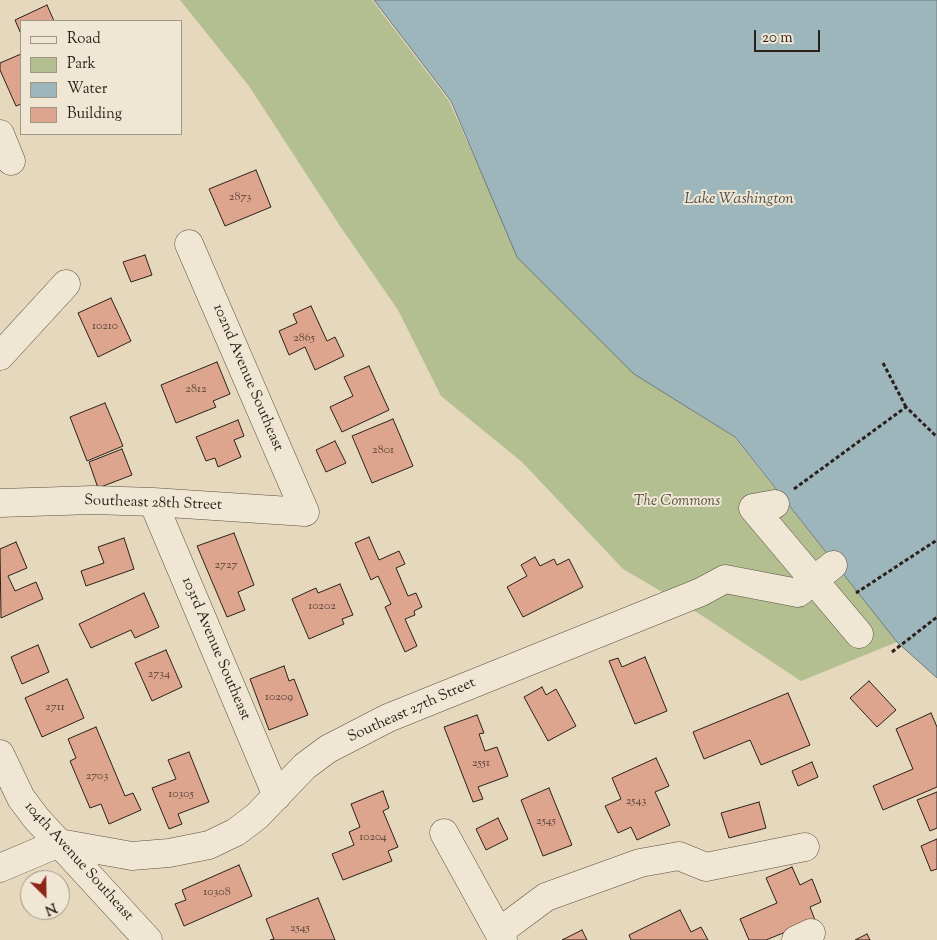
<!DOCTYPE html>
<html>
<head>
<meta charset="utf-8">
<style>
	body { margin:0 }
	#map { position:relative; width:937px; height:940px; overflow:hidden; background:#e6d8bc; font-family:"Sorts Mill Goudy",serif }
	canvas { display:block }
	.legend { position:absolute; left:20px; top:20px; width:162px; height:115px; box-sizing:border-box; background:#efe6d3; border:1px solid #a19789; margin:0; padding:6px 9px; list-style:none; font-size:15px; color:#2b211a }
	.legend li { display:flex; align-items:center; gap:10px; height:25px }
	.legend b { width:25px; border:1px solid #a19789 }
	.north { position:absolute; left:20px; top:870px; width:50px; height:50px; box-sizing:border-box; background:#efe6d3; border:1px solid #a19789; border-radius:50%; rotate:157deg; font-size:14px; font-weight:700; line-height:20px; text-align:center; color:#2b211a }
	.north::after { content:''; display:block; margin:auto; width:18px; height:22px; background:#8f2418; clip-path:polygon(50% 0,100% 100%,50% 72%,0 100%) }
	.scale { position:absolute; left:754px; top:30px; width:66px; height:22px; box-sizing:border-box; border:2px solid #2b211a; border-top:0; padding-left:6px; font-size:15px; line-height:18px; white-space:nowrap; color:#2b211a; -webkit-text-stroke:4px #efe6d3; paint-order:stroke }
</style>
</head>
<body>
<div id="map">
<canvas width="937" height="940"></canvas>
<ul class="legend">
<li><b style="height:6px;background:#efe6d3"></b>Road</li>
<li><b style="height:14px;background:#b4bf91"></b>Park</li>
<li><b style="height:14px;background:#9cb6bc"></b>Water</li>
<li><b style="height:14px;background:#dea58e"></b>Building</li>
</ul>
<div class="north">N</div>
<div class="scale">20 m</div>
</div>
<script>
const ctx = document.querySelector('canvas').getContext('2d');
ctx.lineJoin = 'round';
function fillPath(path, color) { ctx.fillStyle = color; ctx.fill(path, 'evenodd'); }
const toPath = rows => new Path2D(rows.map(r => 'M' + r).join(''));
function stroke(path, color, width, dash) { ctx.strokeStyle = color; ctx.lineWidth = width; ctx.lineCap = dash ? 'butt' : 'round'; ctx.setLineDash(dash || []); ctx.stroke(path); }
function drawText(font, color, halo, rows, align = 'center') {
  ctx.font = font + ' "Sorts Mill Goudy",serif'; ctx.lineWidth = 4; ctx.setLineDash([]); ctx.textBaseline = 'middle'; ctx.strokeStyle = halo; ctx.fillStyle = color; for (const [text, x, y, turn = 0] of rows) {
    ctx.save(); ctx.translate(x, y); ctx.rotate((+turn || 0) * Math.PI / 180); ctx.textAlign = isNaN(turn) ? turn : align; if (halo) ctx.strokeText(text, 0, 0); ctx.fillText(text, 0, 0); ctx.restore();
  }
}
fillPath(toPath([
	[180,0,372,0,449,101,519,257,634,373,734,437,897,642,801,681,698,613,623,569,522,462,441,396,398,310,340,226,249,86]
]), '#b4bf91');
const water = toPath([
	[374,0,937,0,937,678,897,642,735,437,634,374,517,257,451,101,374,0]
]);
fillPath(water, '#9cb6bc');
stroke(water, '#6f7a7b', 1);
const building = toPath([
	[47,5,54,21,21,21,21,34,15,20,47,5],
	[21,54,21,104,16,106,0,70,0,63,21,54],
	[256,170,271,207,225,226,209,189,256,170],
	[145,255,152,275,131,282,123,262,145,255],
	[111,298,131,341,98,357,78,313,111,298],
	[311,306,327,341,335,337,344,356,315,370,305,347,289,355,279,331,297,323,293,314,311,306],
	[217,362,230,394,213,401,216,407,176,423,161,385,217,362],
	[369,366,389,410,342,432,330,407,353,396,344,377,369,366],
	[105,403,123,446,87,461,70,417,105,403],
	[393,419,413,466,372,483,352,436,393,419],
	[238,420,244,436,234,440,241,457,218,467,215,458,206,461,196,437,238,420],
	[335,441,346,463,326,472,316,450,335,441],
	[122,449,132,475,98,488,89,462,122,449],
	[234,533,254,585,238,592,245,610,227,617,197,546,234,533],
	[369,537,379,560,399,551,405,564,396,568,408,596,416,593,422,607,414,611,415,615,405,619,417,646,405,652,385,607,391,604,378,576,371,580,355,543,369,537],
	[124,538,134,569,86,586,81,571,104,563,98,547,124,538],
	[16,542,27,568,8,576,15,591,36,582,43,599,1,618,0,549,16,542],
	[535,557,540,566,554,559,557,565,569,559,583,587,523,617,507,587,527,576,521,565,535,557],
	[340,584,353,615,342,619,344,624,309,639,292,599,316,588,318,593,340,584],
	[144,593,159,627,135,638,131,630,91,648,79,624,144,593],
	[38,645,49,672,22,684,11,657,38,645],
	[166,650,182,687,152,701,135,663,166,650],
	[645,657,667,711,635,724,609,661,618,658,622,667,645,657],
	[284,666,289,681,294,679,308,715,269,730,250,679,284,666],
	[67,679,84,718,42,737,25,698,67,679],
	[869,681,896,710,877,727,850,698,869,681],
	[542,687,546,695,556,689,576,726,548,741,524,697,542,687],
	[788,693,810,745,761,765,750,740,704,759,693,732,788,693],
	[931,713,937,727,937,787,883,810,873,786,913,769,896,729,931,713],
	[477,715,484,733,479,734,485,751,497,747,508,776,478,787,483,799,473,802,444,727,477,715],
	[96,727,125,796,133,793,141,810,109,824,101,804,90,808,70,761,76,758,68,739,96,727],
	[189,752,209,802,178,814,182,824,169,829,152,788,176,779,168,760,189,752],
	[656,758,669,786,655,792,670,825,637,840,631,827,618,833,605,806,621,799,612,778,656,758],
	[812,762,818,777,798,786,792,771,812,762],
	[549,788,572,845,543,856,521,800,549,788],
	[383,791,389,808,383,811,398,847,388,851,392,861,343,880,332,854,354,845,349,832,360,827,351,804,383,791],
	[937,792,937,828,930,831,917,800,937,792],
	[759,802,766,828,729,838,721,813,759,802],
	[498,818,508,839,486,850,476,829,498,818],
	[937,839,937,869,931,871,921,846,937,839],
	[239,865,252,896,184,926,175,904,186,900,182,890,239,865],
	[792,867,800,885,812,879,821,902,810,907,815,920,766,940,749,940,740,919,777,903,766,878,792,867],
	[318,898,335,940,270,940,274,939,266,919,318,898],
	[680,910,691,932,701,927,708,940,631,940,629,935,680,910],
	[582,930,587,940,562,940,582,930],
	[867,934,870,940,855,940,867,934]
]);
fillPath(building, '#dea58e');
stroke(building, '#2b211a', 1);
const minor = toPath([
	[0,134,11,161],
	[0,356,66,284],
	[153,502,277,796],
	[0,503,93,500,153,502,305,512,189,244],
	[775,504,753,508,859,634],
	[0,754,21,798,36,818,148,940],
	[444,833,503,940],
	[0,868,59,843,132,856,169,853,209,845,236,832,257,816,305,766,328,749,388,718,701,592,725,579,798,593,833,565],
	[499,932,546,897,640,863,679,856,706,867,805,847],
	[796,940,811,933]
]);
stroke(minor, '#5a4f42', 29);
stroke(toPath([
	[883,363,906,407],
	[794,489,906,407,937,437],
	[856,593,937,540],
	[892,652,937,617]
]), '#2b211a', 3, [4, 2.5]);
stroke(minor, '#efe6d3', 28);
drawText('12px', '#584237', null, [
	["2873",240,198],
	["10210",105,327],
	["2865",304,339],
	["2812",196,390],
	["2801",383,451],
	["2727",226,566],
	["10202",322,607],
	["2734",159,675],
	["10209",279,698],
	["2711",55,708],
	["2551",481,764],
	["2703",97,777],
	["10305",181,795],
	["2543",636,802],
	["2545",546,822],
	["10204",373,838],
	["10308",217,893],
	["2545",300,929]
]);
drawText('15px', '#2b211a', '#efe6d3', [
	["102nd Avenue Southeast",247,378,67],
	["Southeast 28th Street",153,504,2],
	["103rd Avenue Southeast",215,649,67],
	["Southeast 27th Street",412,711,-24],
	["104th Avenue Southeast",78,862,48]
]);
drawText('italic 15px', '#54503e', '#efe6d3', [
	["The Commons",677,502]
]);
drawText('italic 16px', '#4d4e4b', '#efe6d3', [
	["Lake Washington",739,200]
]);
</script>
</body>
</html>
